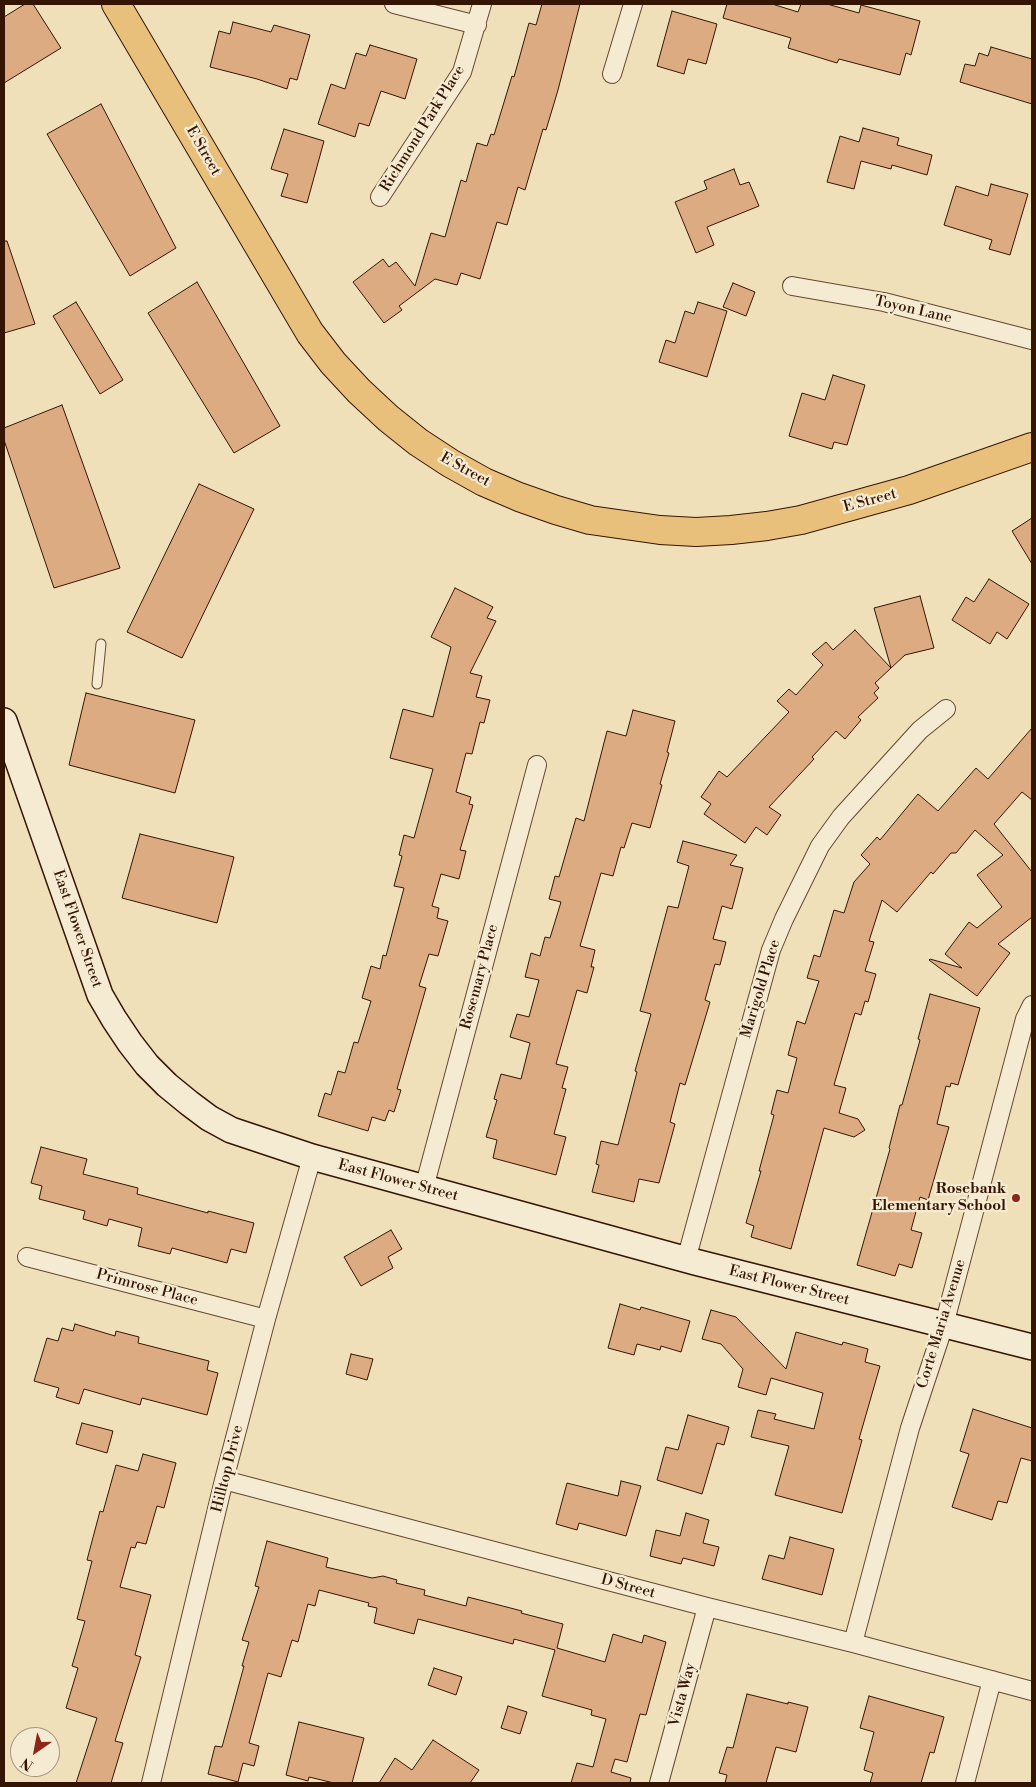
<!DOCTYPE html>
<html>
<head>
<meta charset="utf-8">
<style>
	body { margin:0 }
	#map { position:relative; width:1036px; height:1787px; overflow:hidden; background:#f0e0b9; font-family:"Libre Bodoni",serif }
	canvas { display:block }
	.frame { position:absolute; inset:0; border:5px solid #341503; pointer-events:none }
	.north { position:absolute; left:10px; top:1727px; width:50px; height:50px; box-sizing:border-box; background:#f5ebd2; border:1px solid #a8957f; border-radius:50%; rotate:213deg; font-size:14px; font-weight:700; line-height:20px; text-align:center; color:#341503 }
	.north::after { content:''; display:block; margin:auto; width:18px; height:22px; background:#8f2418; clip-path:polygon(50% 0,100% 100%,50% 72%,0 100%) }
</style>
</head>
<body>
<div id="map">
<canvas width="1036" height="1787"></canvas>
<div class="frame"></div>
<div class="north">N</div>
</div>
<script>
const ctx = document.querySelector('canvas').getContext('2d');
ctx.lineJoin = 'round';
function fillPath(path, color) { ctx.fillStyle = color; ctx.fill(path, 'evenodd'); }
const toPath = rows => new Path2D(rows.map(r => 'M' + r).join(''));
function stroke(path, color, width, dash) { ctx.strokeStyle = color; ctx.lineWidth = width; ctx.lineCap = dash ? 'butt' : 'round'; ctx.setLineDash(dash || []); ctx.stroke(path); }
function drawText(font, color, halo, rows, align = 'center') {
  ctx.font = font + ' "Libre Bodoni",serif'; ctx.lineWidth = 4.5; ctx.setLineDash([]); ctx.textBaseline = 'middle'; ctx.strokeStyle = halo; ctx.fillStyle = color; for (const [text, x, y, turn = 0] of rows) {
    ctx.save(); ctx.translate(x, y); ctx.rotate((+turn || 0) * Math.PI / 180); ctx.textAlign = isNaN(turn) ? turn : align; if (halo) ctx.strokeText(text, 0, 0); ctx.fillText(text, 0, 0); ctx.restore();
  }
}
const building = toPath([
	[25,4,33,4,61,48,4,83,4,17,25,4],
	[542,4,580,4,558,90,546,130,543,129,525,190,518,187,507,225,497,222,480,279,461,273,457,285,435,279,399,306,402,310,384,323,353,282,383,259,389,267,396,262,415,286,431,233,445,237,461,180,466,182,477,143,487,146,491,134,494,135,512,76,514,77,529,23,536,25,542,4],
	[727,4,772,4,798,12,801,4,827,4,859,13,861,5,920,21,911,55,906,53,900,75,839,59,837,63,788,48,791,38,723,18,727,4],
	[672,11,717,24,706,64,688,59,684,74,657,66,672,11],
	[233,22,271,32,274,25,310,35,297,80,290,78,287,89,257,79,210,67,219,31,230,34,233,22],
	[370,45,417,59,405,99,381,91,369,126,359,123,355,137,318,124,331,84,345,89,356,53,366,56,370,45],
	[991,47,1032,59,1032,104,960,82,965,64,975,66,979,53,988,56,991,47],
	[101,104,176,248,130,276,47,134,101,104],
	[863,128,899,138,897,145,932,155,927,175,892,165,891,169,861,161,854,189,827,182,840,136,859,142,863,128],
	[284,129,324,141,307,203,281,196,288,174,271,169,284,129],
	[734,169,740,185,749,182,759,206,707,227,714,245,696,253,675,202,707,189,704,181,734,169],
	[991,184,1028,194,1010,255,989,249,992,240,944,225,956,186,988,196,991,184],
	[4,241,7,241,35,324,4,333,4,241],
	[197,282,280,426,234,453,148,313,197,282],
	[733,283,755,292,746,316,723,307,733,283],
	[76,302,123,380,100,394,53,316,76,302],
	[698,302,727,311,707,377,659,362,666,340,675,343,685,311,694,314,698,302],
	[833,375,865,385,847,445,834,442,832,449,789,436,802,393,825,400,833,375],
	[62,405,120,568,54,588,4,440,4,428,62,405],
	[199,484,254,509,182,658,127,632,199,484],
	[1032,518,1032,564,1012,531,1032,518],
	[989,579,1029,604,1007,639,997,632,990,644,952,620,966,597,974,602,989,579],
	[455,588,493,607,487,618,496,621,470,673,482,676,476,697,490,700,484,723,480,722,472,754,466,753,456,792,471,797,469,804,473,805,460,850,466,851,459,879,441,874,432,906,439,908,437,918,448,921,438,956,429,954,419,986,426,988,397,1089,401,1090,394,1112,389,1110,385,1121,372,1117,368,1131,318,1116,325,1093,331,1095,338,1071,345,1073,354,1042,358,1043,371,1001,362,998,371,966,380,969,383,955,386,956,404,888,394,886,402,856,399,855,404,835,414,838,433,769,390,758,403,709,433,717,451,647,431,637,455,588],
	[920,596,934,648,905,655,891,668,874,608,920,596],
	[855,630,891,668,875,683,879,688,874,693,878,698,858,717,861,720,845,739,836,731,812,757,814,759,769,807,781,815,767,835,756,827,745,843,704,814,711,804,701,797,719,771,727,777,789,712,777,701,789,689,796,695,823,665,812,654,826,642,833,650,855,630],
	[86,693,195,720,175,793,69,765,86,693],
	[633,710,675,721,667,752,669,753,660,784,662,785,650,828,632,823,624,848,621,847,613,876,601,873,580,946,595,950,591,967,594,967,587,993,577,990,556,1064,568,1067,562,1088,566,1089,554,1134,566,1137,556,1175,493,1158,497,1140,486,1137,497,1100,494,1099,501,1074,521,1079,530,1043,510,1037,517,1014,529,1017,539,980,525,977,531,953,540,956,545,937,550,938,561,902,549,899,555,876,559,877,576,818,584,821,607,731,626,736,633,710],
	[1032,728,1032,800,1022,792,994,824,1032,872,1032,917,998,944,1010,953,977,996,929,960,930,959,962,968,945,954,969,922,977,928,1002,907,977,875,1003,855,975,830,956,853,951,853,933,874,931,872,897,912,882,900,869,941,874,942,865,971,876,974,868,1002,865,1001,861,1015,855,1013,834,1085,846,1088,839,1113,858,1119,865,1130,854,1137,824,1128,791,1249,751,1237,754,1226,746,1223,761,1171,759,1171,774,1115,771,1114,777,1090,788,1093,797,1058,788,1055,797,1021,805,1024,819,981,807,978,814,955,820,957,834,910,844,913,854,882,870,864,861,855,877,837,880,840,918,794,938,811,976,768,988,779,1032,728],
	[140,834,234,857,217,923,122,898,140,834],
	[683,841,737,855,730,865,743,868,732,909,722,906,713,939,726,942,720,965,715,964,705,1000,710,1002,685,1085,680,1083,670,1122,675,1124,659,1183,639,1179,634,1202,592,1192,599,1165,596,1164,601,1141,618,1145,637,1072,635,1071,651,1014,640,1011,668,906,678,908,689,866,677,862,683,841],
	[930,994,980,1008,958,1085,951,1083,950,1087,946,1086,937,1124,949,1127,928,1200,920,1197,911,1230,922,1233,912,1268,899,1264,895,1276,857,1265,890,1149,889,1148,900,1105,902,1105,920,1040,918,1039,930,994],
	[41,1147,87,1159,83,1174,138,1188,137,1194,208,1213,208,1211,254,1223,246,1253,231,1249,227,1263,172,1248,170,1254,138,1246,142,1228,109,1219,107,1226,83,1219,85,1211,39,1199,42,1186,31,1183,41,1147],
	[391,1230,402,1249,388,1257,393,1268,361,1286,344,1257,391,1230],
	[620,1304,640,1310,641,1307,690,1321,681,1352,661,1346,660,1350,637,1344,634,1355,608,1348,620,1304],
	[711,1310,736,1317,786,1369,796,1332,842,1345,843,1342,868,1349,865,1362,880,1366,859,1439,862,1440,842,1513,775,1495,789,1446,751,1437,758,1410,776,1414,774,1419,814,1429,823,1393,771,1378,766,1395,738,1387,743,1369,721,1344,702,1339,711,1310],
	[75,1324,115,1336,116,1331,139,1337,138,1343,209,1361,207,1370,218,1373,207,1415,142,1398,140,1405,84,1389,79,1404,56,1397,59,1388,34,1381,47,1338,58,1341,62,1328,73,1331,75,1324],
	[351,1354,373,1359,367,1380,346,1374,351,1354],
	[973,1409,1032,1428,1032,1461,1021,1458,1007,1503,998,1501,992,1520,952,1507,969,1454,960,1451,973,1409],
	[688,1415,729,1427,724,1445,717,1443,702,1494,657,1480,666,1447,678,1450,688,1415],
	[82,1423,113,1431,107,1453,76,1444,82,1423],
	[143,1454,176,1463,164,1508,157,1506,146,1544,137,1542,135,1548,131,1547,120,1587,151,1595,135,1655,141,1657,115,1741,123,1743,111,1783,76,1783,97,1718,66,1708,78,1668,72,1666,85,1621,77,1619,92,1561,87,1560,100,1511,103,1512,116,1465,138,1471,143,1454],
	[621,1481,641,1486,626,1536,579,1523,577,1530,556,1524,567,1483,618,1496,621,1481],
	[686,1513,709,1520,703,1543,719,1547,714,1566,683,1558,681,1564,650,1556,656,1530,680,1536,686,1513],
	[790,1537,834,1549,822,1595,762,1579,769,1555,784,1559,790,1537],
	[267,1541,328,1558,326,1567,372,1578,383,1576,397,1580,396,1583,425,1590,424,1595,466,1606,468,1597,522,1611,521,1613,563,1624,557,1648,605,1662,613,1634,642,1643,644,1635,666,1642,646,1715,640,1714,627,1762,615,1759,611,1772,631,1778,630,1783,571,1783,577,1763,593,1767,606,1719,591,1715,592,1710,542,1696,555,1650,514,1639,513,1644,418,1619,414,1634,374,1623,377,1608,368,1606,369,1603,319,1590,315,1606,308,1604,298,1642,292,1640,281,1677,268,1673,249,1743,259,1746,254,1766,243,1763,238,1782,208,1774,215,1746,222,1747,244,1666,242,1666,249,1642,242,1640,259,1587,255,1586,267,1541],
	[434,1668,462,1677,456,1695,428,1685,434,1668],
	[747,1694,788,1704,788,1702,808,1707,796,1752,776,1747,766,1783,725,1783,727,1775,719,1773,727,1747,733,1748,747,1694],
	[869,1696,944,1717,934,1753,930,1752,921,1783,870,1783,873,1773,864,1770,874,1732,860,1728,869,1696],
	[508,1706,527,1712,520,1734,501,1728,508,1706],
	[299,1722,364,1738,352,1783,334,1783,309,1777,308,1781,286,1775,299,1722],
	[433,1740,479,1770,470,1783,379,1783,395,1758,412,1770,433,1740]
]);
fillPath(building, '#ddab82');
stroke(building, '#341503', 1);
const lane = toPath([
	[97,684,101,644]
]);
const street = toPath([
	[394,4,477,25],
	[612,74,633,4],
	[380,197,462,72,482,4],
	[792,286,884,302,1032,340],
	[424,1188,537,765],
	[27,1257,266,1319],
	[686,1260,771,950,784,919,820,846,841,817,920,730,946,709],
	[224,1480,707,1607,853,1643,1032,1691],
	[853,1643,910,1428,944,1325,1025,1019,1032,1005],
	[151,1783,224,1480,266,1319,312,1157],
	[659,1783,707,1607],
	[965,1783,992,1680]
]);
const secondary = toPath([
	[4,721,100,995,114,1019,130,1043,147,1065,167,1085,189,1103,209,1118,231,1130,312,1157,695,1262,1032,1347]
]);
const primary = toPath([
	[116,4,310,333,333,363,359,391,388,418,418,442,450,463,484,482,519,497,556,510,590,520,660,530,696,532,731,530,767,526,801,520,909,490,1032,447]
]);
stroke(lane, '#634830', 11);
stroke(street, '#634830', 20);
stroke(secondary, '#341503', 28);
stroke(primary, '#341503', 30);
stroke(lane, '#f5ebd2', 9);
stroke(street, '#f5ebd2', 18);
stroke(secondary, '#f5ebd2', 25);
stroke(primary, '#e8c07c', 28);
for (const [x, y, r, color] of [
	[1016,1198,5,"#8f2418"]
]) { const dot = new Path2D(); dot.arc(x, y, r, 0, 2 * Math.PI); ctx.fillStyle = color; ctx.fill(dot); stroke(dot, '#f5ebd2', 2); }
drawText('15px', '#341503', '#f5ebd2', [
	["Richmond Park Place",423,129,-58],
	["E Street",203,151,60],
	["Toyon Lane",913,310,13],
	["E Street",465,470,29],
	["E Street",870,501,-15],
	["East Flower Street",77,929,71],
	["Rosemary Place",480,977,-75],
	["Marigold Place",761,989,-73],
	["East Flower Street",398,1181,15],
	["East Flower Street",789,1286,14],
	["Primrose Place",147,1288,15],
	["Corte Maria Avenue",942,1324,-73],
	["Hilltop Drive",228,1469,-76],
	["D Street",628,1587,15],
	["Vista Way",683,1695,-75]
]);
drawText('bold 15px', '#341503', '#f5ebd2', [
	["Rosebank",1006,1189],
	["Elementary School",1006,1206]
], 'right');
</script>
</body>
</html>
